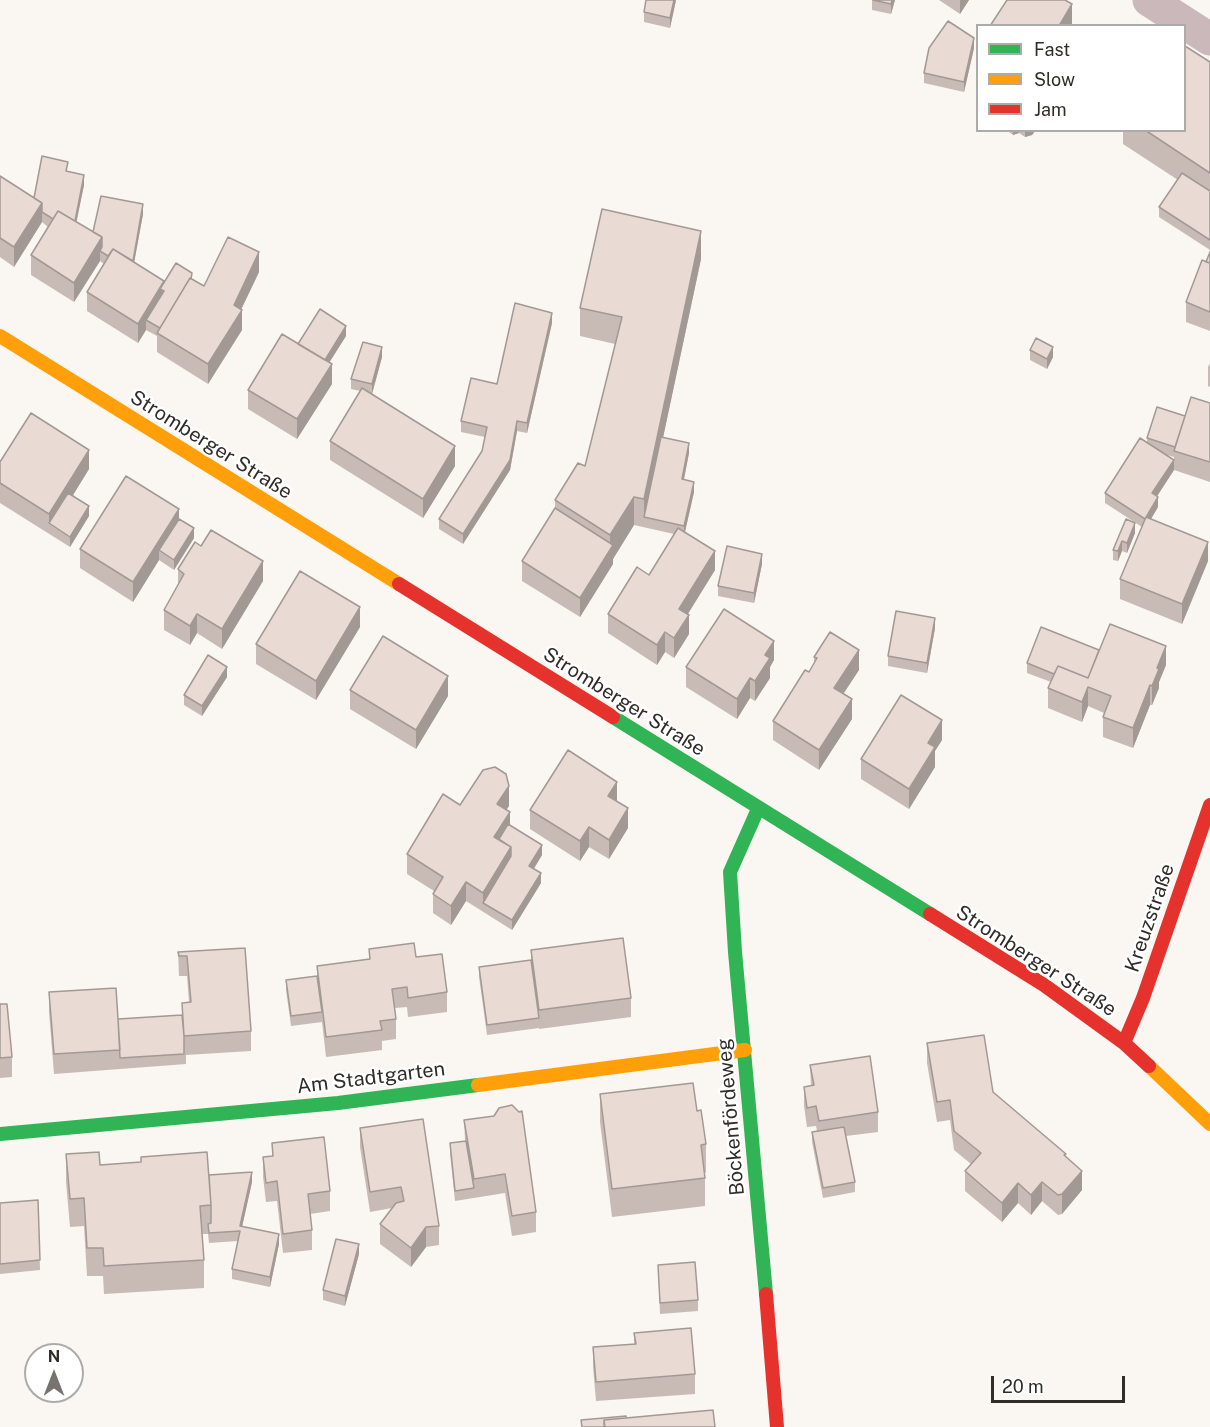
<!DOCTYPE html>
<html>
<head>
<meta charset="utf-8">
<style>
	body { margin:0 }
	#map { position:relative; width:1210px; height:1427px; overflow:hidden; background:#faf6f1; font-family:"Public Sans",sans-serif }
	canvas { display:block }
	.legend { position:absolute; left:976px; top:24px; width:210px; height:108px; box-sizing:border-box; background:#fff; border:2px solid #acaba9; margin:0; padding:8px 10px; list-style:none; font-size:18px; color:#302c28 }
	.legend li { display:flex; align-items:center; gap:12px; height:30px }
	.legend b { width:30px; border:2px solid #acaba9 }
	.north { position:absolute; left:24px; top:1343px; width:60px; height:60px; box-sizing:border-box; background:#fff; border:2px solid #acaba9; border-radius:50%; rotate:0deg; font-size:16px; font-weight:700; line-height:24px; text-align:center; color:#302c28 }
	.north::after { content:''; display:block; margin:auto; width:21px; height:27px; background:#77736e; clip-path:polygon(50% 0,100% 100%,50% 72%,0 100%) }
	.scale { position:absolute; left:991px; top:1376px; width:134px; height:27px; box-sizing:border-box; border:3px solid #302c28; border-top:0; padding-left:8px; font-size:18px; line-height:21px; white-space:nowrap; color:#302c28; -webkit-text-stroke:4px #fff; paint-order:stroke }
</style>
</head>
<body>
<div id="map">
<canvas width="1210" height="1427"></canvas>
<ul class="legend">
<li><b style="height:8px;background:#30b455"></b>Fast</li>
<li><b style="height:8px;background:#ff9f0a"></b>Slow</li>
<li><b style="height:8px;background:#e5322d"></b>Jam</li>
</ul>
<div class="north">N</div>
<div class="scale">20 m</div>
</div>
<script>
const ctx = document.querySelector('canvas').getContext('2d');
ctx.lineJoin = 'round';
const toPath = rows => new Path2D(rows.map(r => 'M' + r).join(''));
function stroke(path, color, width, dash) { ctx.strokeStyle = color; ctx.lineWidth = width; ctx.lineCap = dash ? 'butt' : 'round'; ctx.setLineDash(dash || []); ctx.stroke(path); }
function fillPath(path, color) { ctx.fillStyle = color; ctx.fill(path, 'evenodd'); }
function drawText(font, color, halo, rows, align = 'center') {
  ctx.font = font + ' "Public Sans",sans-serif'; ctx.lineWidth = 5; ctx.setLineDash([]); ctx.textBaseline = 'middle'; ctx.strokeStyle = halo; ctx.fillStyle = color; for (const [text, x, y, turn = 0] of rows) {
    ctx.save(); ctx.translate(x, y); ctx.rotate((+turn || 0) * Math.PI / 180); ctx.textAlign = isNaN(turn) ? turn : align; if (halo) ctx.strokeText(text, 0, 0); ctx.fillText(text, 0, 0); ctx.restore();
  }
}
stroke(toPath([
	[1149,0,1210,39]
]), '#cab8bb', 33);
stroke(toPath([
	[613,717,930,914],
	[758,809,730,872,735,952,766,1294],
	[0,1134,338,1103,478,1085]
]), '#30b455', 14);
stroke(toPath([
	[0,336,399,584],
	[1149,1066,1210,1124],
	[478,1085,745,1050]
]), '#ff9f0a', 14);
stroke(toPath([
	[399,584,613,717],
	[930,914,1044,985,1124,1043,1149,1066],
	[1124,1043,1143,998,1210,805],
	[766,1294,777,1427]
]), '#e5322d', 14);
fillPath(toPath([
	[676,0,670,28,644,22,644,12],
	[872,0,895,0,891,14,872,10],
	[939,0,969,0,960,14],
	[974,48,964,92,924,83,924,73],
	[1210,62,1210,250,1159,217,1159,207,1178,180,1123,144,1123,130,1185,130],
	[1006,130,1036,130,1032,135,1025,137,1019,133,1013,135],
	[68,172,84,185,76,222,93,232,143,214,134,262,164,281,192,279,204,286,259,272,241,310,242,330,208,384,157,352,157,336,146,330,138,343,87,311,87,292,104,264,100,261,74,302,31,275,31,255,48,227,42,222,14,267,0,257,0,176,34,198],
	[1210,252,1210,331,1186,322,1186,302],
	[701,259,663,437,689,453,684,479,694,492,685,532,715,570,688,614,689,634,674,658,665,652,657,665,608,633,608,614,649,575,674,534,634,525,613,559,613,564,580,617,522,581,522,561,555,508,555,500,585,466,615,344,580,336,580,308],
	[552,323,527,433,517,431,510,470,463,544,439,529,439,519,482,451,485,437,461,432,461,421],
	[346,336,329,363,332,384,297,439,248,409,248,390,298,344],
	[1030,350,1053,357,1047,369,1030,360],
	[382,357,372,394,455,466,423,518,330,460,330,441,360,391,351,389,351,379],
	[1210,363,1210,387,1208,386,1208,367],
	[1210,403,1210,482,1174,470,1157,496,1158,507,1151,519,1208,561,1182,624,1120,599,1120,579,1142,527,1105,503,1105,493,1147,443,1147,438],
	[1164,454,1174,457,1174,460],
	[0,462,89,469,73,495,89,516,70,547,0,503],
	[179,519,194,538,174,570,159,560,133,602,80,568,80,549],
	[1135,523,1135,533,1127,553,1122,551,1118,561,1113,560,1113,550],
	[201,546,263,581,222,649,197,633,190,645,164,630,164,610,178,586,178,569],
	[762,564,754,603,718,596,718,586],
	[360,627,316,700,256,664,256,644],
	[935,628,927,673,888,666,888,656],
	[1099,650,1166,665,1159,682,1159,688,1152,705,1150,705,1133,748,1103,737,1103,717,1104,713,1088,706,1082,722,1048,708,1048,688,1051,682,1027,673,1027,663],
	[814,657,859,670,843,694,852,719,819,770,773,740,773,721,809,672,814,664],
	[774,660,770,667,770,678,755,701,750,698,737,719,686,687,686,667],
	[227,677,202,716,184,705,184,695],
	[350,690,448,696,416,749,350,709],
	[942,740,935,751,935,767,909,809,861,779,861,759],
	[617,801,628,828,609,859,589,847,580,861,530,829,530,810],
	[460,805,509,806,506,809,510,825,542,855,534,869,541,883,512,930,466,901,451,925,433,913,433,894,434,891,407,874,407,854],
	[245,948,251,1031,251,1051,186,1055,186,1064,54,1074,49,1012,49,992,118,1019,182,1015,182,1003,189,1002,187,976,179,976,178,952],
	[369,949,416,957,447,992,447,1012,408,1017,407,1007,395,1008,396,1019,396,1039,382,1041,382,1050,326,1057,322,1022,291,1026,286,990,286,980,317,976,317,966,369,959],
	[531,950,631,998,631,1017,539,1029,539,1028,487,1035,479,977,479,967,531,960],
	[0,1004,12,1057,12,1077,0,1078],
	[927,1043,993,1092,1066,1156,1082,1190,1062,1214,1058,1215,1042,1201,1031,1215,1018,1203,1002,1222,965,1191,965,1171,971,1164,954,1150,950,1120,937,1122,927,1063],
	[810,1065,878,1112,878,1132,846,1136,855,1182,855,1192,823,1198,812,1142,812,1132,817,1131,816,1126,807,1127,804,1106,804,1087,811,1086],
	[600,1094,697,1111,706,1144,706,1172,705,1173,705,1206,612,1217,600,1122],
	[464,1120,536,1212,536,1232,512,1236,505,1193,455,1201,450,1153,450,1143,465,1141],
	[360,1128,439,1226,439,1245,426,1247,411,1267,380,1244,380,1224,392,1208,370,1212,360,1147],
	[272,1143,330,1191,330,1211,310,1214,312,1230,312,1250,283,1253,277,1201,266,1202,263,1177,263,1157,272,1157],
	[66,1154,100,1165,209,1175,252,1182,242,1227,279,1244,270,1287,232,1279,232,1269,238,1241,209,1243,208,1234,202,1234,204,1260,204,1288,104,1294,103,1276,87,1276,84,1226,70,1227,66,1182],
	[38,1200,40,1270,0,1274,0,1203],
	[359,1254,345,1306,323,1300,323,1290],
	[658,1265,698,1300,698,1311,660,1314],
	[634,1333,695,1374,695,1394,596,1401,593,1367,593,1347,634,1344]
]), '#c8bbb6');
fillPath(toPath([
	[674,0,676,0,670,28,670,18],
	[892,0,895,0,891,14,891,4],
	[960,0,969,0,960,14],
	[1072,4,1072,24,1071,26,1059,26],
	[974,38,974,48,964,92,964,82],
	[1013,130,1019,130,1019,133,1013,135],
	[1025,130,1036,130,1032,135,1025,137],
	[84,175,84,185,73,239,73,229],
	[42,203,42,222,14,267,14,247],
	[143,204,143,214,131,280,131,270],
	[701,231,701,259,646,518,644,517,644,499],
	[102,237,102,253,100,251,100,261,74,302,74,283],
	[259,252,259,272,236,320,242,310,242,330,208,384,208,364,234,305],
	[164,281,164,301,146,320,146,330,138,343,138,324],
	[552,313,552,323,527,433,527,423],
	[346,326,346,336,320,377,320,367],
	[382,347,382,357,372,394,372,384],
	[1053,347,1053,357,1047,369,1047,359],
	[332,364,332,384,297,439,297,419],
	[517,421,517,431,510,470,463,544,463,534],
	[689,443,689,453,682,489,682,479],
	[455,446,455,466,423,518,423,499],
	[89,450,89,469,54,526,49,523,49,514],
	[1174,460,1174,470,1152,504,1152,493],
	[694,482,694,492,684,536,684,526],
	[634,497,634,525,613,559,613,564,580,617,580,598,610,549,610,535],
	[1158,497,1158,507,1145,529,1145,519],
	[89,506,89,516,70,547,70,537],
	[179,509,179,529,159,550,159,560,133,602,133,582],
	[1135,523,1135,533,1127,553,1127,543],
	[194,528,194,538,174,570,174,560],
	[1122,541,1122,551,1118,561,1118,551],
	[1208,542,1208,561,1182,624,1182,604],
	[715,551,715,570,679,628,679,609],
	[762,554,762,564,754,603,754,593],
	[263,561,263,581,222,649,222,629],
	[360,607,360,627,316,700,316,681],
	[197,614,197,633,190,645,190,626],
	[689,615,689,634,674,658,674,638],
	[935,618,935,628,927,673,927,663],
	[665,632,665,652,657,665,657,645],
	[774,641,774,660,770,667,770,678,755,701,755,681,765,655],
	[1166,646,1166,665,1159,682,1159,688,1152,705,1152,686,1157,668],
	[859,650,859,670,834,708,834,688],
	[227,667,227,677,202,716,202,706],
	[448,676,448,696,416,749,416,730],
	[750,678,750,698,737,719,737,699],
	[1150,685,1150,705,1133,748,1133,728],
	[1088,687,1088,706,1082,722,1082,702],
	[852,699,852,719,819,770,819,750],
	[942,720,942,740,935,751,935,767,909,809,909,789,928,743],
	[617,782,617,801,608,796],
	[509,786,509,806,497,824,497,804],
	[628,808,628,828,609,859,609,840],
	[510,812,510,831,499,849,494,837],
	[589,827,589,847,580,861,580,841],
	[542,845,542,855,529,876,529,866],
	[511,847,511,867,483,903,483,893],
	[541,873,541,883,512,930,512,920],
	[466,882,466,901,451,925,451,906],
	[1082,1171,1082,1190,1062,1214,1062,1194],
	[252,1172,252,1182,240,1236,240,1226],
	[1042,1182,1042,1201,1031,1215,1031,1195],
	[1018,1183,1018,1203,1002,1222,1002,1203],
	[426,1227,426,1247,411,1267,411,1248],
	[279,1234,279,1244,270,1287,270,1277],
	[359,1244,359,1254,345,1306,345,1296]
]), '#a39994');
const building = toPath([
	[646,0,674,0,670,18,644,12,646,0],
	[873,0,892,0,891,4,873,0],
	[1007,0,1065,0,1072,4,1059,26,990,26,1007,0],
	[948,21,974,38,964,82,924,73,929,48,948,21],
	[1185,46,1210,62,1210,173,1145,130,1185,130,1185,46],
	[42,156,68,162,66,171,84,175,75,221,58,211,53,219,42,212,42,203,34,198,42,156],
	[1182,173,1210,191,1210,240,1159,207,1182,173],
	[0,176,42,203,14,247,0,238,0,176],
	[101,196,143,204,133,261,113,249,108,256,100,251,102,247,102,237,93,232,101,196],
	[602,209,701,231,644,499,634,497,610,535,555,500,578,463,585,466,622,317,580,308,602,209],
	[58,211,102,237,74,283,31,255,58,211],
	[228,237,259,252,234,305,242,310,208,364,157,333,190,278,204,286,228,237],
	[113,249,164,281,138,324,87,292,113,249],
	[1210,252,1210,263,1206,262,1210,252],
	[1202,260,1210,263,1210,312,1186,302,1202,260],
	[176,263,192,273,191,279,190,278,160,328,146,320,164,291,160,289,176,263],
	[515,303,552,313,527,423,517,421,510,460,463,534,439,519,482,451,487,427,461,421,471,378,497,384,515,303],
	[320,309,346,326,325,360,298,344,320,309],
	[282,334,332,364,297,419,248,390,282,334],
	[1036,338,1053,347,1047,359,1030,350,1036,338],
	[363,342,382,347,372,384,351,379,363,342],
	[362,388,455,446,423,499,330,441,362,388],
	[1191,397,1210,403,1210,462,1174,451,1191,397],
	[1157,407,1185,416,1175,447,1147,438,1157,407],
	[31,413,89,450,49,514,0,483,0,462,31,413],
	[661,437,689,443,682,479,694,482,684,526,644,517,661,437],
	[1140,438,1174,460,1152,493,1158,497,1145,519,1105,493,1140,438],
	[126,476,179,509,133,582,80,549,126,476],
	[68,493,89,506,70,537,49,523,68,493],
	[555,508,613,545,580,598,522,561,555,508],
	[1146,517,1208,542,1182,604,1120,579,1146,517],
	[179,519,194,528,174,560,159,550,179,519],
	[1126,519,1135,523,1127,543,1122,541,1118,551,1113,550,1126,519],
	[678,528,715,551,679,609,689,615,674,638,665,632,657,645,608,614,637,567,649,575,678,528],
	[211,530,263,561,222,629,197,614,190,626,164,610,184,574,178,569,195,542,201,546,211,530],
	[727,546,762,554,754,593,718,586,727,546],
	[300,571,360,607,316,681,256,644,300,571],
	[724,609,774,641,765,655,770,658,755,681,750,678,737,699,686,667,724,609],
	[896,611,935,618,927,663,888,656,896,611],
	[1110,624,1166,646,1157,668,1159,669,1152,686,1150,685,1133,728,1103,717,1111,696,1088,687,1082,702,1048,688,1058,666,1088,678,1110,624],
	[1041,627,1099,650,1088,678,1058,666,1054,674,1027,663,1041,627],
	[830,632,859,650,834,688,852,699,819,750,773,721,805,670,809,672,817,658,814,657,830,632],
	[383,636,448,676,416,730,350,690,383,636],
	[208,655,227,667,202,706,184,695,208,655],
	[901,695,942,720,928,743,935,747,909,789,861,759,901,695],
	[568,750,617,782,608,796,628,808,609,840,589,827,580,841,530,810,568,750],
	[495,767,506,774,509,786,497,804,510,812,494,837,511,847,483,893,466,882,451,906,433,894,443,877,407,854,443,794,460,805,483,770,495,767],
	[508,824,542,845,529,866,541,873,512,920,483,903,511,856,511,847,499,839,508,824],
	[623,938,631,998,539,1010,531,950,623,938],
	[414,943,416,957,442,954,447,992,408,998,407,987,392,989,396,1019,380,1021,382,1030,326,1037,317,966,370,959,369,949,414,943],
	[245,948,251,1031,184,1036,182,1003,191,1002,187,956,179,956,178,952,245,948],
	[531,960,539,1018,487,1025,479,967,531,960],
	[317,976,322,1012,291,1016,286,980,317,976],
	[116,988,120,1050,54,1054,49,992,116,988],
	[0,1004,7,1004,12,1057,0,1058,0,1004],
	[182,1015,184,1036,184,1054,120,1058,118,1019,182,1015],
	[984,1035,993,1092,1066,1154,1064,1155,1082,1171,1062,1194,1058,1195,1042,1182,1031,1195,1018,1183,1002,1203,965,1171,981,1153,954,1131,950,1100,937,1102,927,1043,984,1035],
	[870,1056,878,1112,819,1121,816,1106,807,1108,804,1087,814,1085,810,1065,870,1056],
	[693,1083,697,1111,701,1110,706,1144,701,1145,705,1178,612,1189,600,1094,693,1083],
	[512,1105,519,1112,522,1111,536,1212,512,1216,505,1174,474,1179,464,1120,494,1116,499,1108,512,1105],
	[423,1119,439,1226,426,1227,411,1248,380,1224,396,1203,404,1201,401,1187,370,1192,360,1128,423,1119],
	[844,1127,855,1182,823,1188,812,1132,844,1127],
	[324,1137,330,1191,308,1194,312,1230,283,1234,277,1181,266,1183,263,1157,273,1156,272,1143,324,1137],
	[466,1141,474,1188,455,1191,450,1143,466,1141],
	[99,1152,100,1165,141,1162,141,1157,207,1152,211,1205,200,1206,204,1260,104,1266,103,1248,87,1248,84,1198,70,1199,66,1154,99,1152],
	[252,1172,240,1226,279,1234,270,1277,232,1269,240,1231,209,1233,208,1224,211,1223,211,1205,209,1175,252,1172],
	[38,1200,40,1260,0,1264,0,1203,38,1200],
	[336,1239,359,1244,345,1296,323,1290,336,1239],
	[695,1262,698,1300,660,1303,658,1265,695,1262],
	[691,1328,695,1374,596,1382,593,1347,636,1344,634,1333,691,1328],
	[713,1410,715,1427,605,1427,604,1420,713,1410],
	[626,1416,626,1418,604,1420,604,1427,582,1427,581,1420,626,1416]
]);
fillPath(building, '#e9dad4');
stroke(building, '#a39994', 1.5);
drawText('20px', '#302c28', '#fff', [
	["Stromberger Straße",211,445,32],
	["Stromberger Straße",624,702,32],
	["Kreuzstraße",1150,918,-71],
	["Stromberger Straße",1036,961,33],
	["Am Stadtgarten",371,1078,-7],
	["Böckenfördeweg",731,1117,-95]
]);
</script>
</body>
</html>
